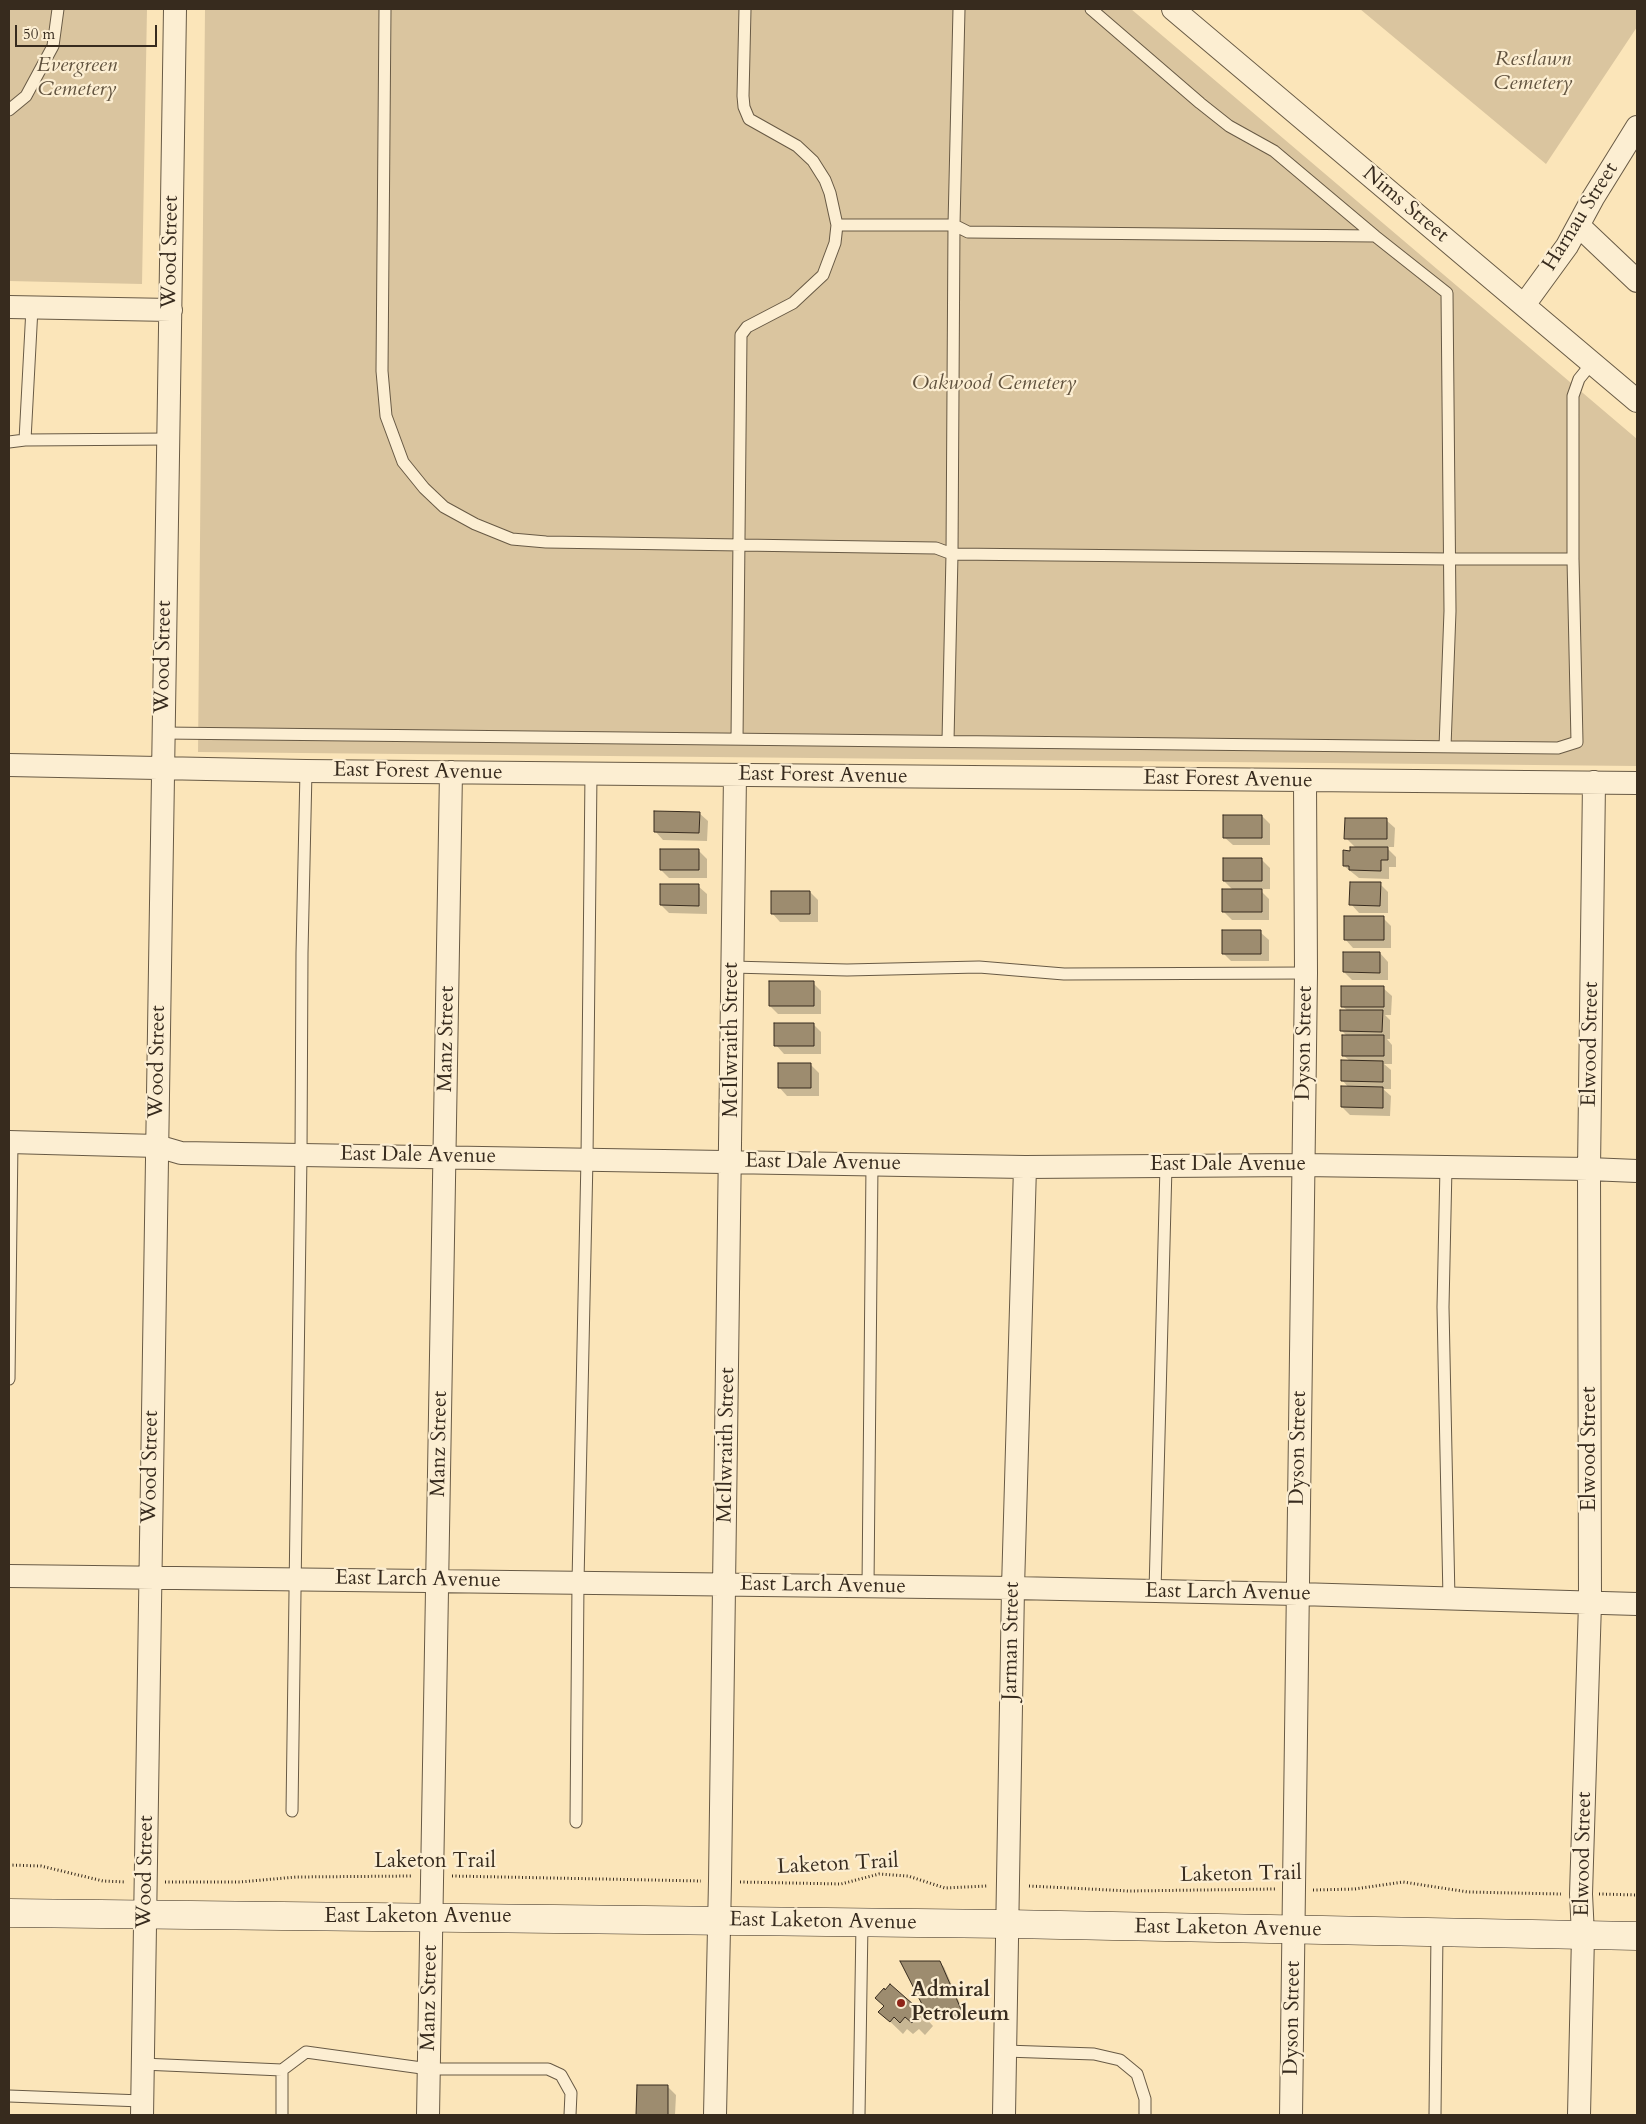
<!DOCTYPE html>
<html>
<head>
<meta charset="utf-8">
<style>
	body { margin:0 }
	#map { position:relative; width:1646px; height:2124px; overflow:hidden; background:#fbe5b9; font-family:Cardo,serif }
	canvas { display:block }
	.frame { position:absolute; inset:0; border:10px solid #372b1e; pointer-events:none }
	.scale { position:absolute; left:15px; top:25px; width:142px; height:22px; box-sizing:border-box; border:2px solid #372b1e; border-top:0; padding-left:6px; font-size:15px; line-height:18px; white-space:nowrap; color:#372b1e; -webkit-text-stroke:4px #fceed2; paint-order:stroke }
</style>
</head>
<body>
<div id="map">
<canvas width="1646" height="2124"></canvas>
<div class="frame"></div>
<div class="scale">50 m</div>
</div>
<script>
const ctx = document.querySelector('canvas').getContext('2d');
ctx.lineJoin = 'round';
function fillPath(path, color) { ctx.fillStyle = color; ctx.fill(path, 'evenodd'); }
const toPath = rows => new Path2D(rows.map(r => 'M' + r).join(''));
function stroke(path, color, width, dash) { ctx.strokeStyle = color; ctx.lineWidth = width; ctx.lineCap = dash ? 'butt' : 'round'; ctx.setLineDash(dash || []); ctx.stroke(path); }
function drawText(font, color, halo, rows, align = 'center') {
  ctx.font = font + ' Cardo,serif'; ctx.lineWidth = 4.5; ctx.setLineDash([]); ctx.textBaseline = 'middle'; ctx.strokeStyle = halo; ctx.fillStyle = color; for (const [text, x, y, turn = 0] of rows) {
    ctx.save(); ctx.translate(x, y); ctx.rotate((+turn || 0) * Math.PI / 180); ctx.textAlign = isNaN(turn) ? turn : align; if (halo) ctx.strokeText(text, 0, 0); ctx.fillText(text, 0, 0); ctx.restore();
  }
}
fillPath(toPath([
	[9,9,147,9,142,284,9,281],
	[205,9,1131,9,1637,439,1637,766,198,752],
	[1360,9,1637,9,1637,27,1546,164]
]), '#dac59f');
fillPath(toPath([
	[699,813,708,821,707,841,663,840,655,831],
	[1262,816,1270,824,1270,845,1233,845,1224,837],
	[1386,820,1395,828,1394,847,1386,847,1396,857,1396,867,1389,867,1389,879,1359,878,1344,866,1351,852,1356,848,1346,838],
	[698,850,707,859,707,878,669,878,661,870],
	[1261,859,1270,868,1270,889,1259,889,1269,899,1269,920,1232,920,1224,912,1234,891,1224,881],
	[1380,884,1388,892,1388,913,1359,913,1351,904],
	[698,886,707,894,707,914,669,913,661,905],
	[810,892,818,900,818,922,780,922,772,913],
	[1383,918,1391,926,1391,948,1353,948,1345,939],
	[1260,932,1269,940,1269,961,1231,961,1223,953],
	[1380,953,1388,962,1388,980,1352,980,1344,972],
	[813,983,821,991,821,1014,778,1014,770,1006],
	[1383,988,1392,996,1391,1015,1385,1015,1390,1020,1390,1039,1387,1039,1392,1045,1392,1064,1384,1064,1391,1070,1391,1089,1383,1089,1391,1096,1390,1116,1350,1115,1342,1107,1349,1088,1342,1080,1350,1061,1343,1055,1347,1036,1341,1030,1348,1011,1342,1006],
	[813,1024,821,1032,821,1054,784,1054,776,1045],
	[810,1064,819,1073,819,1096,787,1096,779,1087],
	[940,1963,944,1967,967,2020,933,2019,929,2015],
	[885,2007,921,2013,933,2026,925,2035,919,2029,913,2034,907,2029,903,2034,880,2012],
	[638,2086,667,2086,676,2095,675,2115,638,2115]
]), '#0003');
const building = toPath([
	[654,811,700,812,699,833,654,832,654,811],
	[1223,815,1262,815,1262,838,1223,838,1223,815],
	[1345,818,1387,818,1387,839,1344,839,1345,818],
	[1350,847,1388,847,1388,860,1381,860,1381,871,1349,870,1349,866,1343,866,1343,850,1350,851,1350,847],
	[660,849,699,849,699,870,660,870,660,849],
	[1223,858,1262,858,1262,881,1223,881,1223,858],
	[1350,882,1381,882,1380,906,1349,905,1350,882],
	[660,884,699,884,699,906,660,905,660,884],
	[1222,889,1262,889,1262,912,1222,912,1222,889],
	[771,891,810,891,810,914,771,914,771,891],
	[1344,916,1384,916,1384,940,1344,940,1344,916],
	[1222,930,1261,930,1261,954,1222,954,1222,930],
	[1343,952,1380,952,1380,973,1343,972,1343,952],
	[769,981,814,981,814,1006,769,1006,769,981],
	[1341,986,1384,986,1384,1007,1341,1007,1341,986],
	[1340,1010,1383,1010,1382,1032,1340,1031,1340,1010],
	[774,1023,814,1023,814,1046,774,1046,774,1023],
	[1342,1035,1384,1035,1384,1056,1342,1056,1342,1035],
	[1341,1060,1383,1061,1383,1082,1341,1081,1341,1060],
	[778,1063,811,1063,811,1088,778,1088,778,1063],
	[1341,1086,1383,1087,1383,1108,1341,1107,1341,1086],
	[900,1961,940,1961,964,2016,928,2016,900,1961],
	[890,1984,922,2012,912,2023,905,2017,900,2023,894,2017,890,2022,878,2012,884,2006,875,1998,884,1988,885,1990,890,1984],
	[637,2085,668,2085,668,2115,636,2115,637,2085]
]);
fillPath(building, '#9d8c6f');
stroke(building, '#372b1e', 1);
const service = toPath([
	[385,9,382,371,386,416,403,462,424,488,444,507,475,524,512,539,546,542,936,548,952,554,1449,559,1573,559],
	[1091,9,1200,103,1229,126,1274,151,1375,236],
	[9,110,26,96,53,46,58,9],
	[837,225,954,225,968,232,1375,236,1447,293,1450,611,1445,747],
	[25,440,32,308],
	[9,442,25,440,169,439],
	[163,733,1558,748,1577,742,1573,559,1573,396,1579,379,1592,363],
	[737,739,741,335,747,327,793,303,823,275,835,243,837,225,830,193,825,180,813,161,797,146,749,119,744,107,743,96,745,9],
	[948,741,952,554,954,225,959,9],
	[732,967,847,970,979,967,1064,974,1306,973],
	[1446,1167,1443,1307,1449,1599],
	[9,1379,12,1142],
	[868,1586,872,1164],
	[1155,1591,1166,1166],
	[292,1811,301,1154,302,953,306,771],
	[576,1822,578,1582,587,1158,591,773],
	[1005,2051,1094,2054,1120,2060,1137,2074,1145,2099,1145,2115],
	[142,2064,282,2070,306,2052,429,2069,548,2069,561,2075,571,2093,570,2115],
	[9,2096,142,2101],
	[282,2115,282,2070],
	[859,2115,862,1923],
	[1435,2115,1437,1932]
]);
const minor = toPath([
	[1173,9,1637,401],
	[1579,226,1637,281],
	[1524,305,1567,246,1593,198,1637,127],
	[9,307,171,310],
	[9,765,306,771,1637,783],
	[9,1142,157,1146,181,1153,1025,1167,1302,1165,1589,1169,1637,1171],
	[9,1576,1013,1588,1298,1594,1637,1604],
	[142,2115,175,9],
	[428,2115,451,772],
	[715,2115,720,1881,735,775],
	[1004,2115,1013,1588,1025,1167],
	[1291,2115,1306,973,1305,781],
	[1579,2115,1583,1935,1581,1894,1590,1603,1589,1169,1594,782]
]);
const secondary = toPath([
	[9,1913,1008,1924,1637,1936]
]);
stroke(service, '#685a45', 13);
stroke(minor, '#685a45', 24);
stroke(secondary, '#372b1e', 29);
stroke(toPath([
	[9,1865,41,1866,103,1881,126,1882],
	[452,1876,701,1881],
	[165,1882,240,1882,296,1877,413,1876],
	[740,1882,841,1884,879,1874,908,1876,945,1888,987,1886],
	[1029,1886,1129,1891,1275,1889],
	[1313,1890,1355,1889,1403,1882,1468,1892,1561,1894],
	[1599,1894,1637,1895]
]), '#372b1e', 3, [1, 2.5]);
stroke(service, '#fceed2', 11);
stroke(minor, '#fceed2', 22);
stroke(secondary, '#fceed2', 28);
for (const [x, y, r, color] of [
	[901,2003,5,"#8f2418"]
]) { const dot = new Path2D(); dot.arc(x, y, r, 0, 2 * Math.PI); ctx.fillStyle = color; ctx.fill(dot); stroke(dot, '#fceed2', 2); }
drawText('italic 21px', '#60523e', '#fceed2', [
	["Restlawn",1533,60],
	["Cemetery",1533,84],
	["Evergreen",77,66],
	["Cemetery",77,90],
	["Oakwood Cemetery",994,384]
]);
drawText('21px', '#372b1e', '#fceed2', [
	["Nims Street",1405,205,40],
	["Harnau Street",1581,217,-58],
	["Wood Street",171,252,-89],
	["Wood Street",164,657,-89],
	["East Forest Avenue",418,772,1],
	["East Forest Avenue",823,776,1],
	["East Forest Avenue",1228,780,1],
	["Manz Street",447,1039,-89],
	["McIlwraith Street",732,1040,-90],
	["Dyson Street",1305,1043,-89],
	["Elwood Street",1591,1044,-89],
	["Wood Street",158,1062,-89],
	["East Dale Avenue",418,1156,1],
	["East Dale Avenue",823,1163,1],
	["East Dale Avenue",1228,1165],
	["Manz Street",440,1444,-89],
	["McIlwraith Street",727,1445,-89],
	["Dyson Street",1299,1448,-89],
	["Elwood Street",1590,1449,-90],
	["Wood Street",151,1467,-89],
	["East Larch Avenue",418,1580,1],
	["East Larch Avenue",823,1586,1],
	["East Larch Avenue",1228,1593,1],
	["Jarman Street",1012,1641,-89],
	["Elwood Street",1584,1854,-89],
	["Laketon Trail",435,1862],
	["Laketon Trail",838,1865,-3],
	["Wood Street",146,1872,-89],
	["Laketon Trail",1241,1875,-1],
	["East Laketon Avenue",418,1917],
	["East Laketon Avenue",823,1922,1],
	["East Laketon Avenue",1228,1929,1],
	["Manz Street",430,1998,-89],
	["Dyson Street",1293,2018,-89]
]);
drawText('bold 21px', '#372b1e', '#fceed2', [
	["Admiral",911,1991],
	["Petroleum",911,2015]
], 'left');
</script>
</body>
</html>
